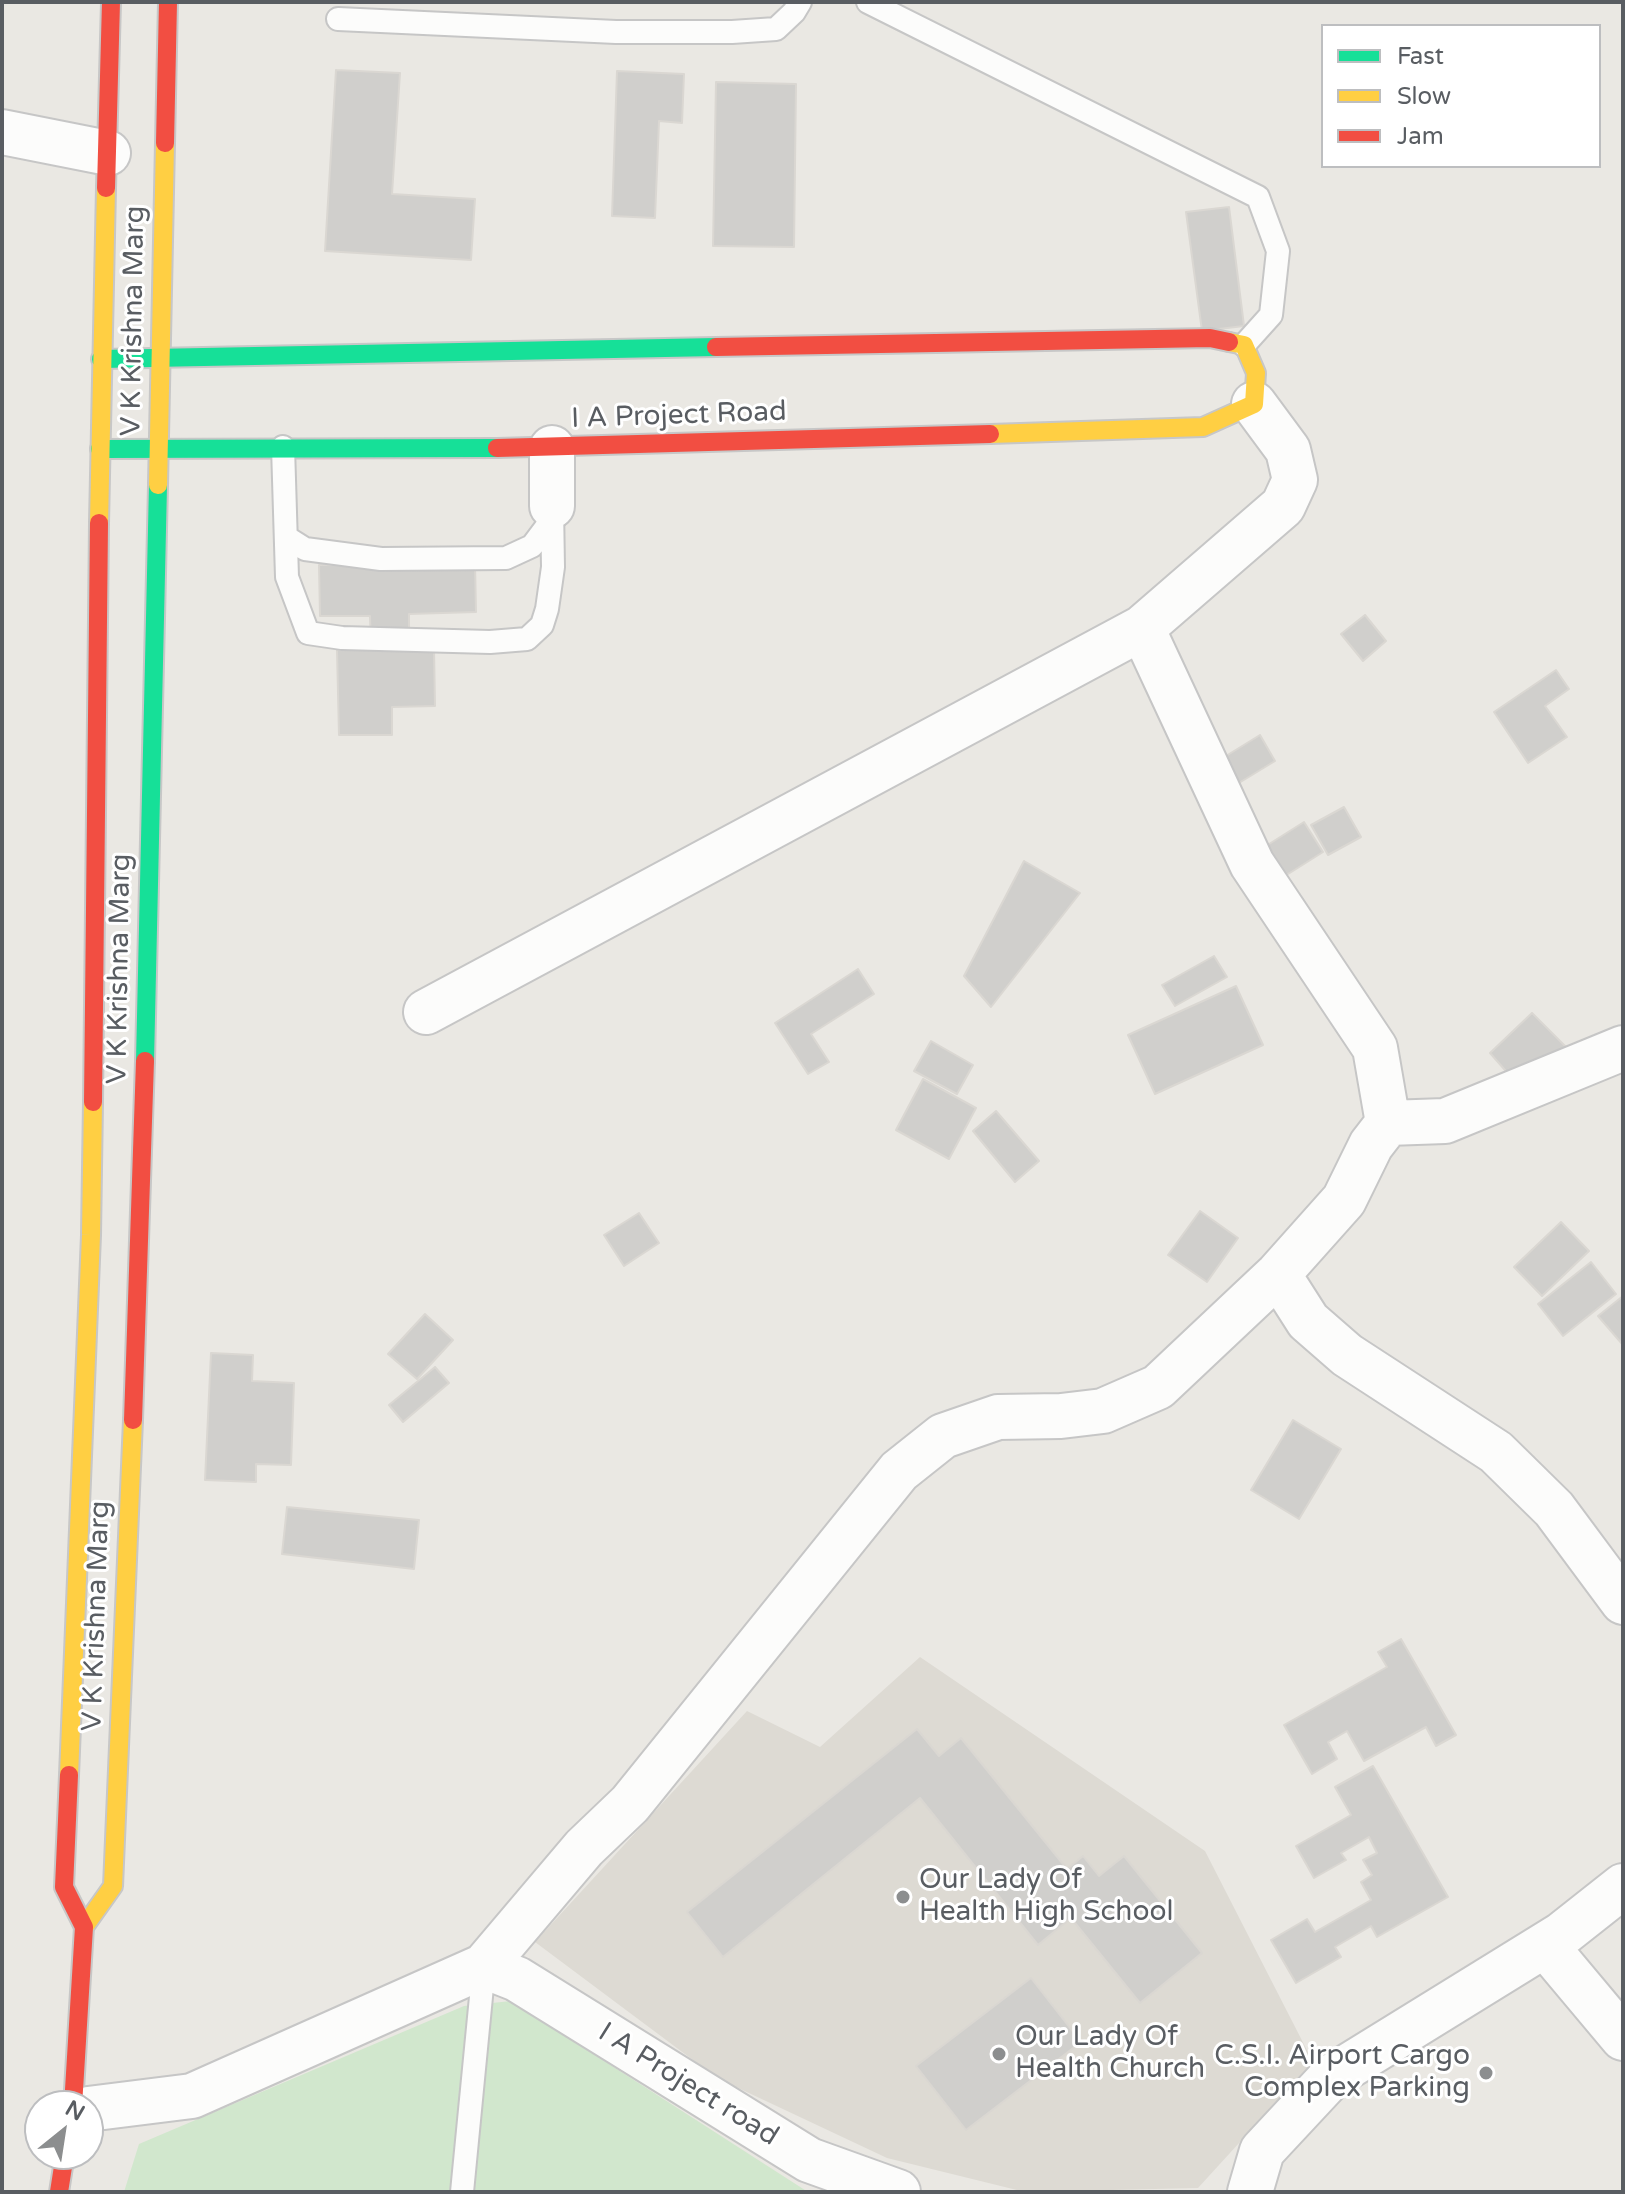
<!DOCTYPE html>
<html>
<head>
<meta charset="utf-8">
<style>
	body { margin:0 }
	#map { position:relative; width:1625px; height:2194px; overflow:hidden; background:#eae8e3; font-family:"Varela Round",sans-serif }
	canvas { display:block }
	.frame { position:absolute; inset:0; border:4px solid #595d62; pointer-events:none }
	.legend { position:absolute; left:1321px; top:24px; width:280px; height:144px; box-sizing:border-box; background:#fff; border:2px solid #bdbec0; margin:0; padding:10px 14px; list-style:none; font-size:24px; color:#595d62 }
	.legend li { display:flex; align-items:center; gap:16px; height:40px }
	.legend b { width:40px; border:2px solid #bdbec0 }
	.north { position:absolute; left:24px; top:2090px; width:80px; height:80px; box-sizing:border-box; background:#fff; border:2px solid #bdbec0; border-radius:50%; rotate:30deg; font-size:22px; font-weight:700; line-height:32px; text-align:center; color:#595d62 }
	.north::after { content:''; display:block; margin:auto; width:28px; height:36px; background:#8c8e8f; clip-path:polygon(50% 0,100% 100%,50% 72%,0 100%) }
</style>
</head>
<body>
<div id="map">
<canvas width="1625" height="2194"></canvas>
<div class="frame"></div>
<ul class="legend">
<li><b style="height:10px;background:#16e098"></b>Fast</li>
<li><b style="height:10px;background:#ffcf43"></b>Slow</li>
<li><b style="height:10px;background:#f24e42"></b>Jam</li>
</ul>
<div class="north">N</div>
</div>
<script>
const ctx = document.querySelector('canvas').getContext('2d');
ctx.lineJoin = 'round';
function fillPath(path, color) { ctx.fillStyle = color; ctx.fill(path, 'evenodd'); }
const toPath = rows => new Path2D(rows.map(r => 'M' + r).join(''));
function stroke(path, color, width, dash) { ctx.strokeStyle = color; ctx.lineWidth = width; ctx.lineCap = dash ? 'butt' : 'round'; ctx.setLineDash(dash || []); ctx.stroke(path); }
function drawText(font, color, halo, rows, align = 'center') {
  ctx.font = font + ' "Varela Round",sans-serif'; ctx.lineWidth = 6; ctx.setLineDash([]); ctx.textBaseline = 'middle'; ctx.strokeStyle = halo; ctx.fillStyle = color; for (const [text, x, y, turn = 0] of rows) {
    ctx.save(); ctx.translate(x, y); ctx.rotate((+turn || 0) * Math.PI / 180); ctx.textAlign = isNaN(turn) ? turn : align; if (halo) ctx.strokeText(text, 0, 0); ctx.fillText(text, 0, 0); ctx.restore();
  }
}
fillPath(toPath([
	[920,1657,1205,1851,1313,2062,1198,2188,1025,2192,887,2158,717,2078,535,1942,747,1711,820,1747]
]), '#dddad3');
fillPath(toPath([
	[511,2001,808,2192,124,2192,139,2144,464,2006]
]), '#d1e7cd');
const building = toPath([
	[336,70,400,73,392,194,475,199,471,260,325,251,336,70],
	[617,71,684,74,682,123,659,121,655,218,612,216,617,71],
	[716,82,796,84,794,247,713,246,716,82],
	[1229,207,1244,326,1202,331,1186,212,1229,207],
	[475,563,476,612,409,614,409,648,434,648,435,706,392,707,392,735,339,735,337,650,371,649,370,616,320,616,319,565,475,563],
	[1365,615,1386,641,1363,661,1341,634,1365,615],
	[1556,670,1569,689,1545,706,1567,737,1528,763,1494,712,1556,670],
	[1260,735,1275,761,1229,789,1213,764,1260,735],
	[1344,807,1361,837,1328,855,1311,825,1344,807],
	[1304,822,1323,852,1277,881,1258,851,1304,822],
	[1024,861,1080,893,991,1007,964,976,1024,861],
	[1214,956,1227,977,1175,1006,1162,985,1214,956],
	[858,969,874,994,811,1034,829,1062,808,1074,775,1023,858,969],
	[1236,986,1263,1045,1155,1094,1128,1035,1236,986],
	[1532,1013,1567,1048,1519,1086,1490,1053,1532,1013],
	[931,1041,973,1065,957,1094,914,1071,931,1041],
	[923,1079,976,1108,949,1159,896,1130,923,1079],
	[996,1111,1039,1161,1015,1182,973,1131,996,1111],
	[1200,1211,1238,1238,1207,1282,1168,1255,1200,1211],
	[639,1213,659,1243,624,1266,604,1235,639,1213],
	[1561,1222,1589,1251,1542,1296,1514,1267,1561,1222],
	[1591,1262,1616,1294,1563,1336,1538,1304,1591,1262],
	[1623,1296,1623,1345,1598,1316,1623,1296],
	[425,1314,453,1340,417,1379,388,1354,425,1314],
	[211,1353,253,1355,252,1381,294,1383,291,1465,256,1464,256,1482,205,1480,211,1353],
	[435,1367,449,1383,403,1422,389,1405,435,1367],
	[1293,1420,1341,1449,1299,1519,1251,1490,1293,1420],
	[287,1507,419,1520,414,1569,282,1554,287,1507],
	[1401,1639,1456,1735,1436,1746,1426,1727,1364,1761,1347,1731,1328,1742,1337,1759,1312,1774,1284,1725,1387,1667,1378,1652,1401,1639],
	[917,1729,939,1756,961,1738,1067,1869,1083,1856,1099,1876,1124,1856,1202,1953,1140,2003,1071,1918,1038,1945,920,1798,723,1957,687,1912,917,1729],
	[1373,1766,1448,1897,1377,1937,1371,1926,1335,1947,1341,1957,1296,1983,1271,1940,1307,1919,1315,1932,1371,1900,1361,1882,1372,1875,1363,1860,1377,1853,1369,1837,1341,1853,1346,1860,1314,1878,1296,1846,1351,1815,1335,1787,1373,1766],
	[1031,1978,1081,2042,966,2130,916,2066,1031,1978]
]);
fillPath(building, '#d0cfcc');
stroke(building, '#dad7d2', 2);
const lane = toPath([
	[868,2,1258,197,1278,251,1271,315,1244,345],
	[338,19,616,32,732,32,776,29,794,12,800,2],
	[283,447,287,577,308,633,342,638,490,642,527,639,542,625,547,609,553,567,552,506],
	[286,537,305,549,381,559,506,558,532,546,553,518],
	[462,2192,484,1966]
]);
const street = toPath([
	[2,132,108,153],
	[552,448,552,506],
	[426,1012,1142,628,1283,506,1295,480,1288,450,1254,404],
	[1388,1123,1445,1121,1623,1048],
	[1278,1274,1308,1321,1347,1355,1496,1452,1554,1509,1623,1602],
	[1545,1945,1623,2038],
	[484,1966,517,1979,809,2160,898,2192],
	[88,2109,192,2096,484,1966,584,1848,630,1804,899,1471,943,1436,998,1417,1061,1416,1103,1411,1158,1387,1278,1274,1344,1200,1371,1145,1388,1123,1375,1048,1252,864,1142,628],
	[1250,2192,1262,2151,1331,2077,1561,1935,1623,1886]
]);
const fast = toPath([
	[101,359,716,347],
	[100,449,497,448],
	[145,1061,158,485]
]);
const slow = toPath([
	[990,434,1203,427,1254,404,1256,373,1244,345,1229,342],
	[158,485,165,143],
	[99,523,106,188],
	[69,1775,91,1235,93,1102],
	[84,1927,113,1886,133,1420]
]);
const jam = toPath([
	[165,143,168,2],
	[106,188,111,2],
	[716,347,1210,338,1229,342],
	[497,448,990,434],
	[93,1102,99,523],
	[133,1420,145,1061],
	[69,1775,64,1887,84,1927,73,2106],
	[59,2192,65,2154]
]);
stroke(lane, '#c6c6c6', 26);
stroke(street, '#c6c6c6', 48);
stroke(fast, '#c7c7c7', 22);
stroke(slow, '#c7c7c7', 22);
stroke(jam, '#c7c7c7', 22);
stroke(lane, '#fcfcfb', 22);
stroke(street, '#fcfcfb', 44);
stroke(fast, '#16e098', 18);
stroke(slow, '#ffcf43', 18);
stroke(jam, '#f24e42', 18);
for (const [x, y, r, color] of [
	[903,1897,8,"#8c8e8f"],
	[999,2054,8,"#8c8e8f"],
	[1486,2073,8,"#8c8e8f"]
]) { const dot = new Path2D(); dot.arc(x, y, r, 0, 2 * Math.PI); ctx.fillStyle = color; ctx.fill(dot); stroke(dot, '#fff', 3); }
drawText('28px', '#595d62', '#fff', [
	["V K Krishna Marg",134,321,-89],
	["I A Project Road",679,416,-2],
	["V K Krishna Marg",120,969,-89],
	["V K Krishna Marg",97,1616,-88],
	["I A Project road",688,2085,32]
]);
drawText('28px', '#595d62', '#fff', [
	["Our Lady Of",919,1881],
	["Health High School",919,1913],
	["Our Lady Of",1015,2038],
	["Health Church",1015,2070],
	["C.S.I. Airport Cargo",1470,2057,"right"],
	["Complex Parking",1470,2089,"right"]
], 'left');
</script>
</body>
</html>
